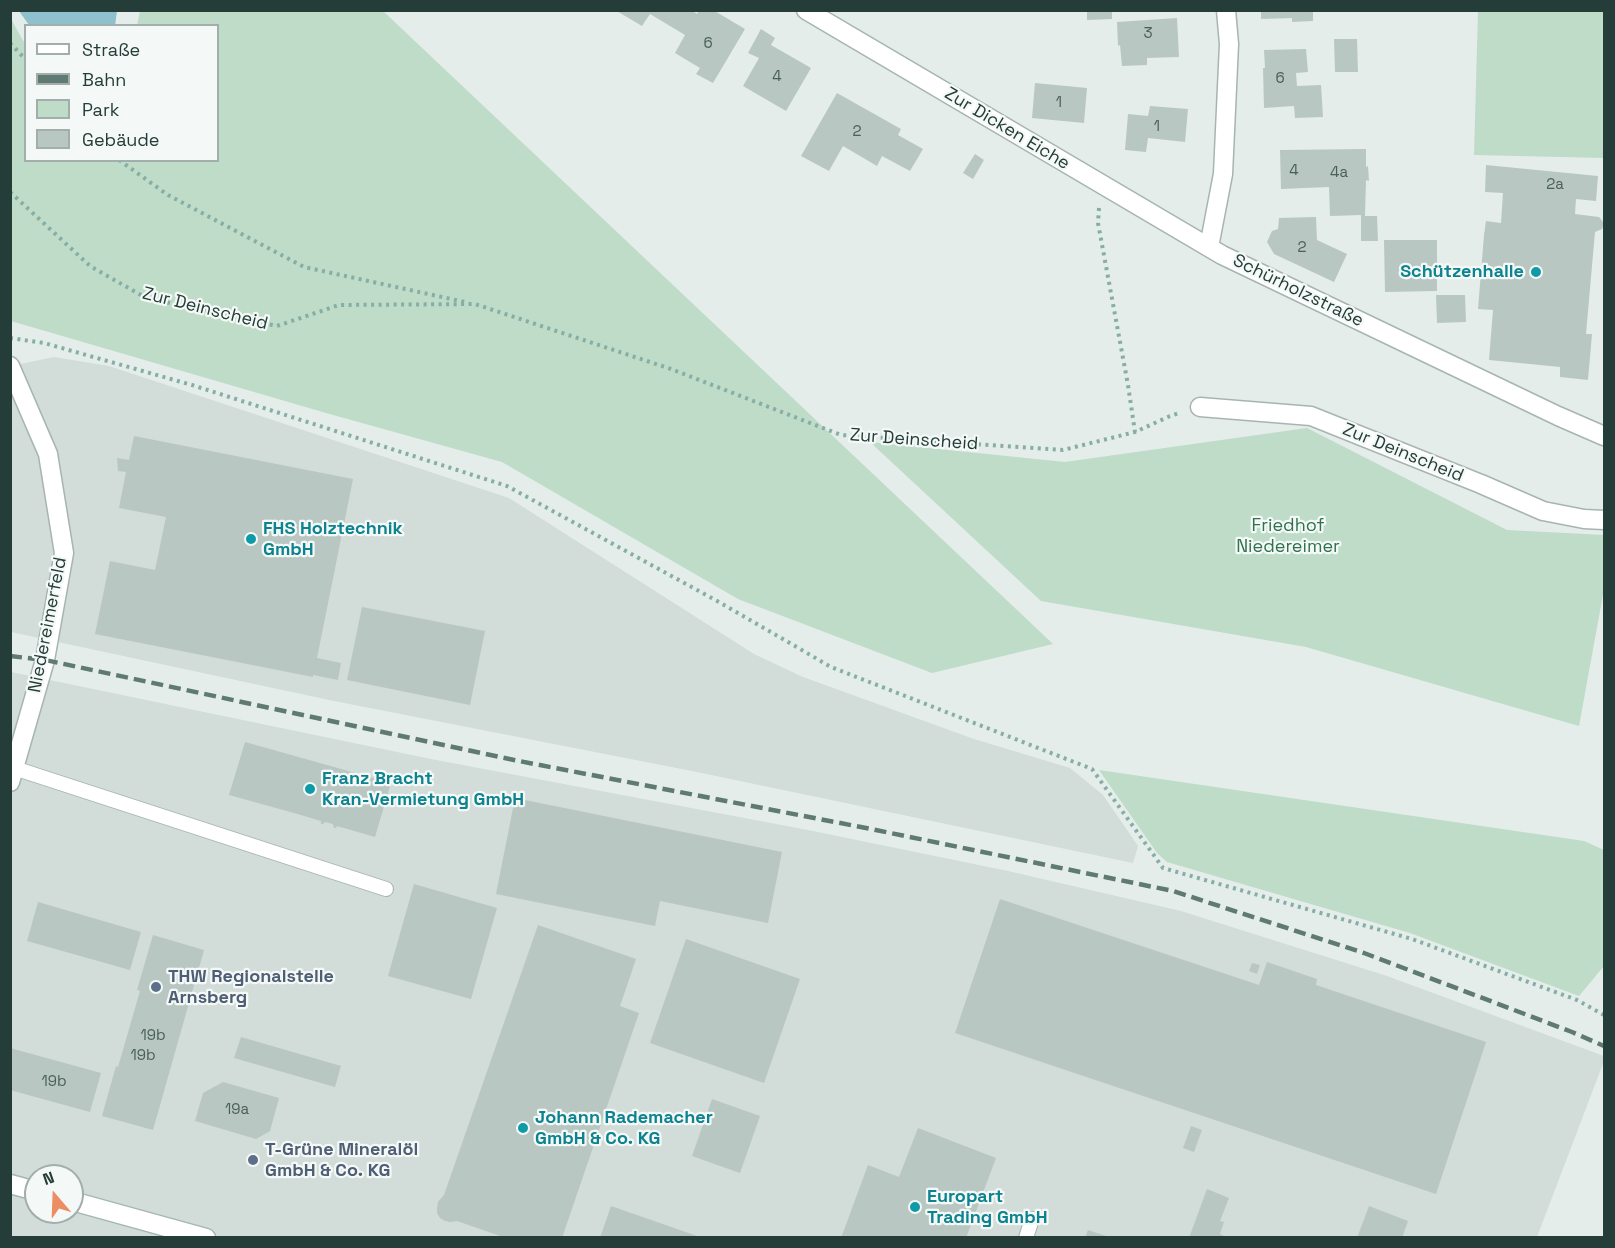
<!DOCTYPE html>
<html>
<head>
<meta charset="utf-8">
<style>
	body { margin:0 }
	#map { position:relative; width:1615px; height:1248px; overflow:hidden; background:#e4ede9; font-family:"Space Grotesk",sans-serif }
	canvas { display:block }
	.frame { position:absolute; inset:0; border:12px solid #243d38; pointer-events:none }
	.legend { position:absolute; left:24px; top:24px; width:195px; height:138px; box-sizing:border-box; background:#f4f9f7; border:2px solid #a1aeab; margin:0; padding:8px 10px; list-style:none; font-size:18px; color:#243d38 }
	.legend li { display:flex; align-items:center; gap:12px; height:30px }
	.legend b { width:30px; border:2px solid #a1aeab }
	.north { position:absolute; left:24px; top:1164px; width:60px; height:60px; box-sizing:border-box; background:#f4f9f7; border:2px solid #a1aeab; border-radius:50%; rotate:341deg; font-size:16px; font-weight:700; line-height:24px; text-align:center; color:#243d38 }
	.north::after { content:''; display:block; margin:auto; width:21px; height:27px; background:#eb8e64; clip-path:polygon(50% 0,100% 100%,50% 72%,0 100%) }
</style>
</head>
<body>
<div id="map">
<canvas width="1615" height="1248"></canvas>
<div class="frame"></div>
<ul class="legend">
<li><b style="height:8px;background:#fff"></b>Straße</li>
<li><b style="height:8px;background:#5f7973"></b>Bahn</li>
<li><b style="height:16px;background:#bedcc8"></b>Park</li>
<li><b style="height:16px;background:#b9c7c2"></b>Gebäude</li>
</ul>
<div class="north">N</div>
</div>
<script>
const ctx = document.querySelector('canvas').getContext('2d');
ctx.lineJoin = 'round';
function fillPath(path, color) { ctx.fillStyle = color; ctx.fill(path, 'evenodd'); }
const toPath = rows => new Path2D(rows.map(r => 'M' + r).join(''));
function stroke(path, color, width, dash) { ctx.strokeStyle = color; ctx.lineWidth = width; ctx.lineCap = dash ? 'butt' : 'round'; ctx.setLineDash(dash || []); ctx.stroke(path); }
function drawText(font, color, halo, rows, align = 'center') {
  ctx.font = font + ' "Space Grotesk",sans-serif'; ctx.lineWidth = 4.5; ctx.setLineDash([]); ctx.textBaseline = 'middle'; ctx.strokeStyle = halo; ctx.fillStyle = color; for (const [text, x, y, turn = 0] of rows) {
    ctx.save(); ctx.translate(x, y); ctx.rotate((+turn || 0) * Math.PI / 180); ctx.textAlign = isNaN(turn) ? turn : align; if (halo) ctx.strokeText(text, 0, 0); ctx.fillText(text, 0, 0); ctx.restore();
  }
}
fillPath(toPath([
	[54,357,109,366,509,498,754,654,803,677,974,739,1070,768,1103,795,1138,846,1133,863,692,771,334,701,11,632,11,366],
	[11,672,431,759,808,830,1008,871,1181,911,1387,976,1604,1056,1604,1061,1537,1237,11,1237],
	[36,1176,72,1176,72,1212,36,1212]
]), '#d2dcd8');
fillPath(toPath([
	[140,11,383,11,1053,644,932,673,738,599,502,462,326,413,11,321,11,19,25,44,26,160,218,160,218,26,137,25],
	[1478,11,1604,11,1604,158,1474,155],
	[1307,428,1507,530,1604,535,1604,589,1579,726,1306,647,1041,601,870,442,1065,462],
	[1099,770,1584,841,1604,850,1604,966,1579,996,1410,933,1167,862,1157,853]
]), '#bedcc8');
fillPath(toPath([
	[19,11,117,11,115,26,29,25]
]), '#8fc0ce');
fillPath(toPath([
	[615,10,691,10,697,14,699,10,713,10,745,29,713,83,696,74,700,68,675,53,685,35,650,14,642,26],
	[1087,10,1112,10,1112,19,1087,20],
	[1261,10,1313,10,1313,21,1292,22,1292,18,1261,19],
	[1177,18,1179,57,1147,58,1147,65,1122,66,1120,45,1118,46,1117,22],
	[761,29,775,38,771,45,811,68,786,111,743,86,759,58,748,53],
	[1334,39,1357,39,1358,72,1335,72],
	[1306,49,1308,72,1296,73,1297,86,1321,85,1323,117,1295,118,1294,106,1264,108,1263,68,1265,68,1264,50],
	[1035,83,1087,88,1084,123,1032,118],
	[837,93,901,129,898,135,923,149,910,171,882,156,877,166,843,146,829,171,801,156],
	[1150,106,1188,109,1185,142,1148,138,1146,152,1125,150,1128,114,1148,116],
	[1366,149,1366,167,1368,166,1369,181,1366,180,1365,216,1377,216,1378,241,1361,241,1361,215,1330,216,1329,187,1281,189,1280,150],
	[975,154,984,160,973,179,963,173],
	[1486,165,1598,176,1596,201,1576,199,1575,214,1599,217,1604,223,1602,229,1595,232,1586,334,1592,334,1588,380,1560,377,1560,367,1489,360,1493,310,1478,309,1484,235,1486,221,1501,223,1503,193,1485,192],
	[1316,217,1317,240,1347,254,1334,282,1274,254,1267,242,1272,231,1278,229,1279,218],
	[1384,240,1437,240,1437,291,1385,292],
	[1436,295,1465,295,1466,322,1437,323],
	[134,436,353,479,317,658,341,663,338,680,313,675,313,677,95,634,110,561,155,570,166,517,119,508,126,472,118,471,117,458,129,460],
	[362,607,485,631,470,705,347,680],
	[245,742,391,783,375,837,337,826,336,828,334,828,333,824,325,822,323,824,321,824,321,821,294,813,229,795],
	[515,798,782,852,768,923,660,901,655,926,496,894],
	[414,884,497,908,471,999,388,976],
	[1000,899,1259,985,1267,962,1317,979,1316,985,1486,1042,1436,1194,955,1033],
	[38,902,141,932,130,970,27,941],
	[538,925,636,959,620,1006,639,1013,562,1238,506,1238,457,1221,450,1222,445,1221,440,1218,437,1213,437,1208,438,1202,444,1195],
	[153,935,204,950,153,1130,102,1116,116,1066,118,1067,140,991,137,990],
	[686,939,800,979,764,1083,650,1043],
	[1252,963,1260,965,1257,974,1249,971],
	[241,1037,341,1066,335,1087,234,1058],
	[10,1048,101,1073,90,1112,10,1090],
	[223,1082,279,1098,270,1131,256,1139,195,1121,203,1093],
	[712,1099,760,1116,740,1173,692,1156],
	[1191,1126,1202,1130,1194,1152,1183,1148],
	[918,1128,996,1158,966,1238,841,1238,868,1165,899,1177],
	[1207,1189,1229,1198,1220,1221,1224,1222,1220,1234,1228,1238,1189,1238],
	[611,1206,700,1237,700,1238,600,1238],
	[1369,1206,1408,1221,1402,1238,1357,1238],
	[1088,1230,1109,1237,1109,1238,1085,1238]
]), '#b9c7c2');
const lane = toPath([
	[14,768,386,889],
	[1026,1238,1032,1219]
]);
const street = toPath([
	[806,10,1222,255,1558,416,1604,436],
	[1209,247,1223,174,1229,44,1226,10],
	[10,366,48,454,64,553,45,660,10,782],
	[1200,407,1311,416,1481,484,1543,511,1584,519,1604,520]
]);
const secondary = toPath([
	[10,1184,36,1191],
	[72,1201,206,1238]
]);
stroke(lane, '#a7b5b0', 16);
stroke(street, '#a7b5b0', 21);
stroke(secondary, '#a3b8b2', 21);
stroke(toPath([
	[10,43,26,60],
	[119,160,168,195,304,267,465,302],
	[10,192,90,266,146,298,277,326,339,305,475,304,671,369,841,435,1063,450,1135,432,1170,416,1179,413],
	[1099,208,1098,223,1128,385,1135,432],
	[10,338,44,343,192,385,507,486,719,602,831,667,1092,769,1163,868,1412,939,1577,1000,1604,1015]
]), '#86aea5', 4, [3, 4.5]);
stroke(lane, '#fff', 14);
stroke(street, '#fff', 18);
stroke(secondary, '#fff', 18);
stroke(toPath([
	[10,656,45,660,519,761,866,828,1173,891,1364,953,1572,1032,1604,1046]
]), '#5f7973', 4.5, [12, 6]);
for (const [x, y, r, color] of [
	[1536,272,6,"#0f9aa8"],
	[251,539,6,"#0f9aa8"],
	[310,789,6,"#0f9aa8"],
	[156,987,6,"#5c6f8a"],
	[523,1128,6,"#0f9aa8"],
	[253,1160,6,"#5c6f8a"],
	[915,1207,6,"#0f9aa8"]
]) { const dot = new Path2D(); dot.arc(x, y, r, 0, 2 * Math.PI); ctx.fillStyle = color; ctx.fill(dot); stroke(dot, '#f4f9f7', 2); }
drawText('15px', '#49605a', null, [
	["3",1148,34],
	["6",708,44],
	["4",777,77],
	["6",1280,79],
	["1",1059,103],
	["1",1157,127],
	["2",857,132],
	["4",1294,171],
	["4a",1339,173],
	["2a",1555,185],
	["2",1302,248],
	["19b",153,1036],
	["19b",143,1056],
	["19b",54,1082],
	["19a",237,1110]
]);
drawText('18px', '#243d38', '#f4f9f7', [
	["Zur Dicken Eiche",1007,129,31],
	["Schürholzstraße",1298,291,26],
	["Zur Deinscheid",205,309,14],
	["Zur Deinscheid",914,440,4],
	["Zur Deinscheid",1403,453,22],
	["Niedereimerfeld",48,625,-79]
]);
drawText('bold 18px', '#0d838f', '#f4f9f7', [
	["Schützenhalle",1524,272,"right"],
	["FHS Holztechnik",263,529],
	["GmbH",263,550],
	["Franz Bracht",322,779],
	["Kran-Vermietung GmbH",322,800],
	["Johann Rademacher",535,1118],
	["GmbH & Co. KG",535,1139],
	["Europart",927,1197],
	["Trading GmbH",927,1218]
], 'left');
drawText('18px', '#30724e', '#f4f9f7', [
	["Friedhof",1288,526],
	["Niedereimer",1288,547]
]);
drawText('bold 18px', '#4e5e75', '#f4f9f7', [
	["THW Regionalstelle",168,977],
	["Arnsberg",168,998],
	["T-Grüne Mineralöl",265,1150],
	["GmbH & Co. KG",265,1171]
], 'left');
</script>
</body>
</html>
